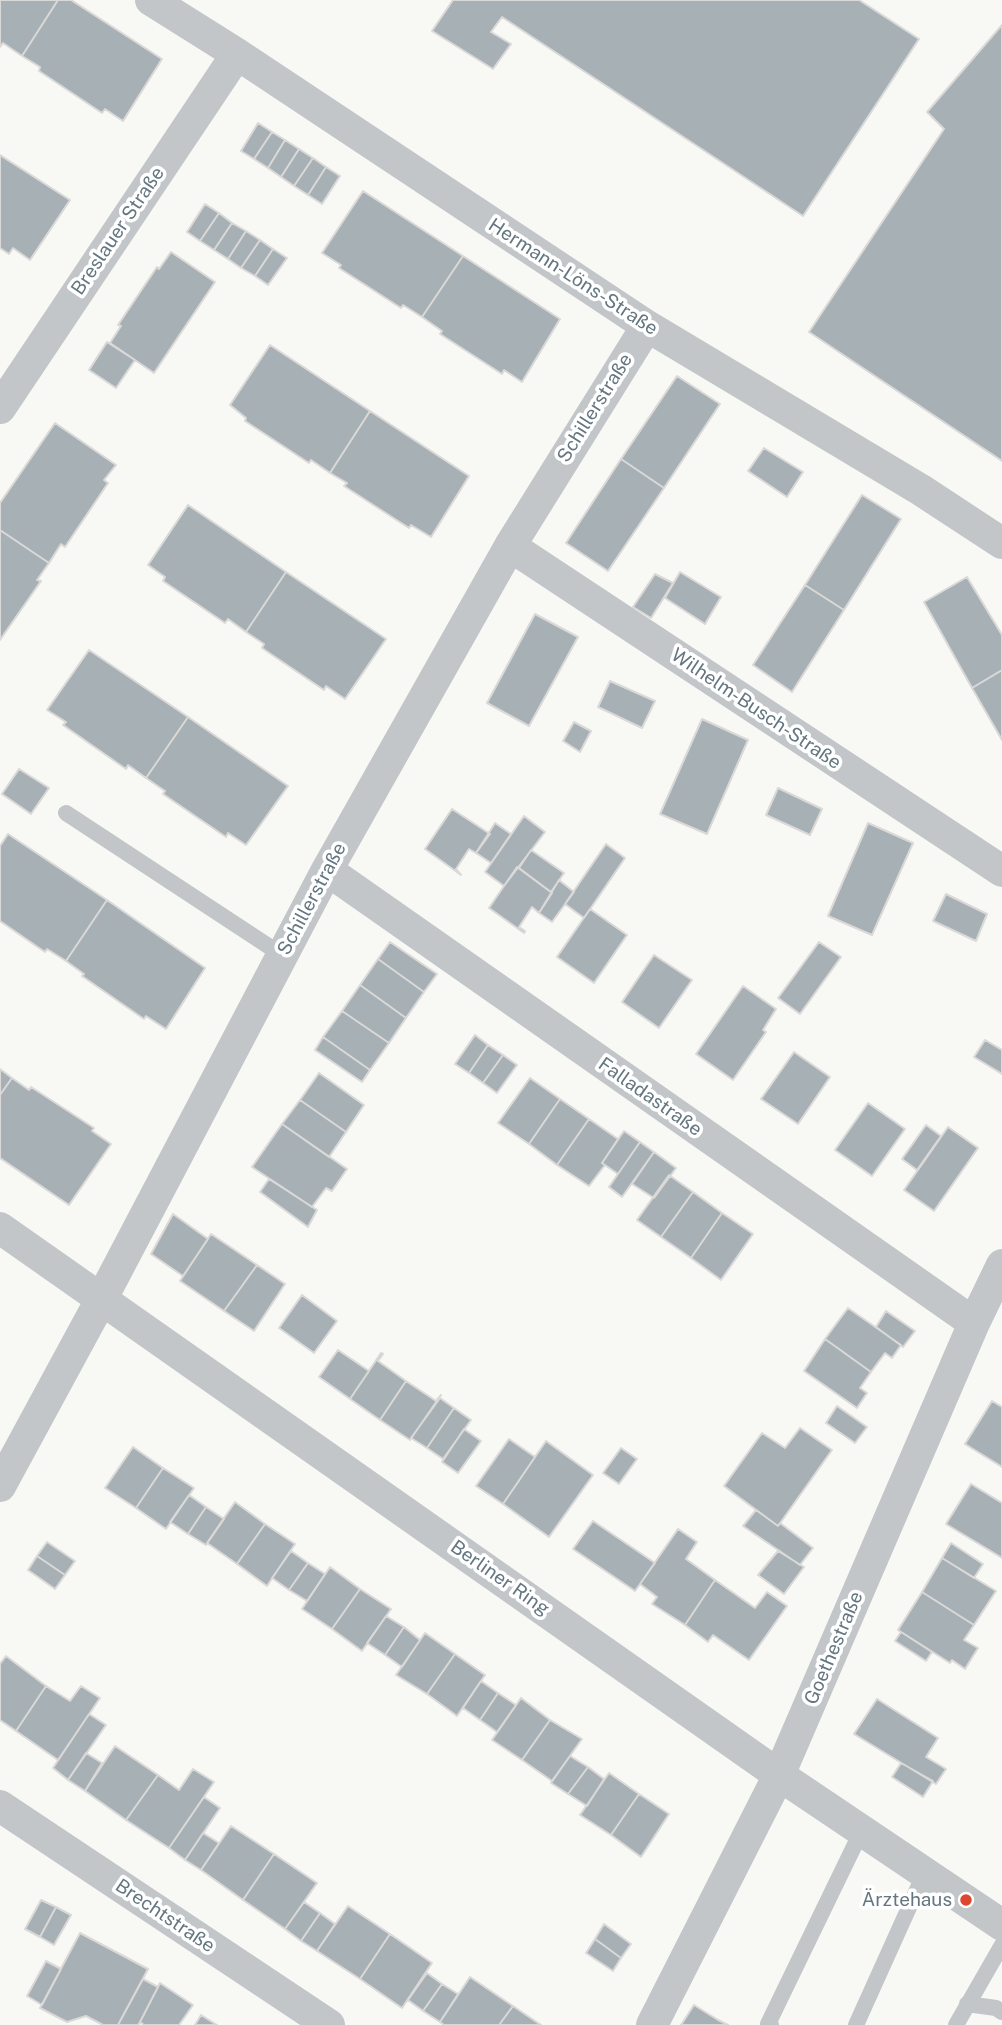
<!DOCTYPE html>
<html>
<head>
<meta charset="utf-8">
<style>
	body { margin:0 }
	canvas { display:block; background:#f8f8f5 }
</style>
</head>
<body>
<canvas width="1002" height="2025"></canvas>
<script>
const ctx = document.querySelector('canvas').getContext('2d');
ctx.lineJoin = 'round';
function fillPath(path, color) { ctx.fillStyle = color; ctx.fill(path, 'evenodd'); }
const toPath = rows => new Path2D(rows.map(r => 'M' + r).join(''));
function stroke(path, color, width, dash) { ctx.strokeStyle = color; ctx.lineWidth = width; ctx.lineCap = dash ? 'butt' : 'round'; ctx.setLineDash(dash || []); ctx.stroke(path); }
function drawText(font, color, halo, rows, align = 'center') {
  ctx.font = font + ' "Public Sans",sans-serif'; ctx.lineWidth = 7; ctx.setLineDash([]); ctx.textBaseline = 'middle'; ctx.strokeStyle = halo; ctx.fillStyle = color; for (const [text, x, y, turn = 0] of rows) {
    ctx.save(); ctx.translate(x, y); ctx.rotate((+turn || 0) * Math.PI / 180); ctx.textAlign = isNaN(turn) ? turn : align; if (halo) ctx.strokeText(text, 0, 0); ctx.fillText(text, 0, 0); ctx.restore();
  }
}
const building = toPath([
	[0,0,58,0,22,56,3,43,0,47,0,0],
	[58,0,71,0,162,59,123,121,105,109,102,113,39,71,40,67,22,56,58,0],
	[453,0,859,0,919,39,803,216,502,17,491,32,511,44,493,69,432,31,453,0],
	[1002,25,1002,461,809,332,944,129,927,112,1002,25],
	[258,123,272,132,254,159,241,151,258,123],
	[272,132,285,140,268,168,254,159,272,132],
	[285,140,299,149,281,177,268,168,285,140],
	[299,149,313,158,294,186,281,177,299,149],
	[0,155,70,200,30,260,13,248,9,254,0,248,0,155],
	[313,158,326,167,308,195,294,186,313,158],
	[326,167,340,176,322,204,308,195,326,167],
	[363,191,463,256,422,317,403,305,401,308,339,268,341,265,322,253,363,191],
	[205,204,219,213,200,241,187,232,205,204],
	[219,213,232,223,214,250,200,241,219,213],
	[232,223,246,231,228,259,214,250,232,223],
	[246,231,260,240,241,268,228,259,246,231],
	[260,240,273,249,255,276,241,268,260,240],
	[273,249,287,258,268,285,255,276,273,249],
	[171,252,215,282,154,373,110,343,121,326,118,325,157,267,159,269,171,252],
	[463,256,560,319,522,382,504,370,502,374,440,334,442,331,422,317,463,256],
	[107,342,135,360,116,388,89,370,107,342],
	[270,345,370,411,330,473,311,460,309,463,245,421,246,418,230,405,270,345],
	[677,376,720,404,664,488,621,459,677,376],
	[370,411,469,476,431,537,411,525,409,528,344,486,347,483,330,473,370,411],
	[55,423,116,465,104,480,108,483,65,547,61,544,49,563,0,530,0,503,55,423],
	[764,448,803,472,787,497,748,471,764,448],
	[621,459,664,488,608,571,566,543,621,459],
	[862,495,901,519,844,610,805,585,862,495],
	[188,505,286,572,246,632,228,619,225,623,163,581,165,577,148,565,188,505],
	[0,530,49,563,37,580,41,581,0,640,0,530],
	[286,572,386,639,345,699,326,686,324,690,262,648,264,644,246,632,286,572],
	[680,572,721,597,705,624,665,598,680,572],
	[655,574,673,583,651,618,633,607,655,574],
	[967,577,1002,635,1002,670,972,688,924,602,967,577],
	[805,585,844,610,792,692,753,665,805,585],
	[535,614,578,637,529,726,487,703,535,614],
	[89,650,188,717,146,778,128,765,126,769,63,725,66,722,47,710,89,650],
	[1002,670,1002,740,972,688,1002,670],
	[610,681,655,701,642,728,598,707,610,681],
	[188,717,288,786,246,845,228,833,226,837,163,794,165,791,146,778,188,717],
	[702,719,748,740,707,834,660,814,702,719],
	[574,722,591,731,580,752,563,741,574,722],
	[19,769,49,788,31,814,2,794,19,769],
	[778,788,822,809,810,835,766,815,778,788],
	[452,809,490,834,476,853,469,849,456,869,461,875,425,849,452,809],
	[524,816,545,832,504,886,485,872,524,816],
	[495,823,511,834,491,863,476,853,495,823],
	[868,823,913,843,872,935,828,916,868,823],
	[8,834,107,900,66,961,47,949,45,952,0,921,0,846,8,834],
	[606,844,625,858,584,918,565,904,606,844],
	[531,850,564,873,551,892,519,868,531,850],
	[517,867,552,893,539,913,532,907,519,927,525,931,524,933,489,908,517,867],
	[559,880,574,892,552,922,539,913,559,880],
	[946,894,987,914,976,941,933,921,946,894],
	[107,900,205,968,166,1029,146,1016,144,1019,82,976,84,974,66,961,107,900],
	[590,909,627,935,594,983,557,957,590,909],
	[390,942,437,974,424,992,378,959,390,942],
	[819,942,841,957,800,1014,778,998,819,942],
	[654,955,692,980,659,1028,622,1002,654,955],
	[378,959,424,992,406,1018,360,985,378,959],
	[360,985,406,1018,389,1043,342,1011,360,985],
	[743,986,776,1009,763,1030,766,1032,733,1080,696,1054,743,986],
	[342,1011,389,1043,370,1070,323,1037,342,1011],
	[475,1035,488,1045,469,1073,455,1064,475,1035],
	[323,1037,370,1070,362,1082,315,1050,323,1037],
	[985,1040,1002,1050,1002,1074,974,1057,985,1040],
	[488,1045,503,1055,483,1083,469,1073,488,1045],
	[794,1052,830,1077,798,1124,761,1099,794,1052],
	[503,1055,517,1065,497,1093,483,1083,503,1055],
	[0,1069,12,1078,0,1095,0,1069],
	[319,1073,364,1105,346,1132,300,1100,319,1073],
	[12,1078,29,1090,31,1087,94,1128,92,1131,111,1144,69,1205,0,1158,0,1095,12,1078],
	[530,1078,560,1099,529,1144,498,1123,530,1078],
	[560,1099,589,1119,557,1165,529,1144,560,1099],
	[300,1100,346,1132,329,1157,282,1124,300,1100],
	[868,1103,905,1129,872,1176,835,1150,868,1103],
	[589,1119,618,1139,602,1163,605,1165,589,1186,557,1165,589,1119],
	[282,1124,347,1169,332,1191,326,1188,312,1207,252,1167,282,1124],
	[926,1125,941,1136,917,1170,902,1159,926,1125],
	[948,1127,978,1148,934,1211,904,1190,948,1127],
	[624,1131,640,1142,618,1174,602,1163,624,1131],
	[640,1142,654,1152,622,1197,609,1187,640,1142],
	[654,1152,676,1168,654,1198,632,1184,654,1152],
	[669,1175,693,1192,661,1237,637,1220,669,1175],
	[269,1179,317,1210,308,1227,260,1192,269,1179],
	[693,1192,722,1213,691,1258,661,1237,693,1192],
	[722,1213,753,1234,721,1280,691,1258,722,1213],
	[173,1214,208,1239,183,1276,151,1254,173,1214],
	[211,1234,257,1265,224,1311,180,1281,211,1234],
	[257,1265,285,1284,254,1331,224,1311,257,1265],
	[302,1295,337,1321,314,1353,279,1328,302,1295],
	[848,1308,901,1345,892,1358,885,1353,871,1372,825,1339,848,1308],
	[886,1311,915,1331,903,1347,876,1327,886,1311],
	[825,1339,871,1372,860,1388,867,1393,857,1408,804,1371,825,1339],
	[338,1350,369,1371,350,1399,319,1377,338,1350],
	[381,1353,383,1354,378,1361,406,1381,380,1420,350,1399,381,1353],
	[406,1381,436,1401,441,1395,410,1440,380,1420,406,1381],
	[440,1398,454,1408,427,1448,411,1438,440,1398],
	[992,1401,1002,1407,1002,1467,965,1444,992,1401],
	[837,1406,867,1427,855,1443,826,1423,837,1406],
	[454,1408,471,1420,443,1459,427,1448,454,1408],
	[800,1428,832,1450,778,1526,724,1486,762,1433,785,1448,800,1428],
	[464,1429,481,1441,458,1473,442,1462,464,1429],
	[509,1439,535,1457,503,1504,476,1486,509,1439],
	[546,1441,593,1475,549,1537,503,1504,546,1441],
	[133,1447,163,1468,136,1508,105,1488,133,1447],
	[621,1448,637,1459,619,1484,603,1473,621,1448],
	[163,1468,194,1488,166,1529,136,1508,163,1468],
	[971,1484,1002,1503,1002,1558,946,1524,971,1484],
	[189,1495,206,1507,188,1534,170,1522,189,1495],
	[235,1502,265,1524,237,1564,207,1543,235,1502],
	[206,1507,224,1519,206,1545,188,1534,206,1507],
	[756,1510,778,1526,780,1523,813,1548,800,1565,743,1526,756,1510],
	[593,1521,655,1563,635,1591,573,1549,593,1521],
	[265,1524,295,1544,267,1586,237,1564,265,1524],
	[678,1529,697,1542,686,1559,715,1580,685,1625,652,1604,657,1597,640,1584,678,1529],
	[47,1542,75,1561,65,1575,37,1556,47,1542],
	[951,1543,983,1564,974,1578,942,1558,951,1543],
	[291,1551,308,1563,289,1590,272,1578,291,1551],
	[778,1551,804,1567,784,1594,758,1575,778,1551],
	[37,1556,65,1575,55,1589,28,1570,37,1556],
	[942,1558,996,1591,974,1625,922,1592,942,1558],
	[308,1563,325,1574,307,1601,289,1590,308,1563],
	[330,1567,360,1589,332,1629,302,1609,330,1567],
	[715,1580,755,1608,767,1592,787,1606,749,1660,713,1635,708,1642,685,1625,715,1580],
	[360,1589,391,1609,362,1651,332,1629,360,1589],
	[922,1592,974,1625,964,1640,978,1648,965,1669,952,1660,950,1663,898,1630,922,1592],
	[386,1616,404,1627,385,1655,367,1643,386,1616],
	[404,1627,420,1640,402,1667,385,1655,404,1627],
	[901,1632,932,1652,926,1661,895,1641,901,1632],
	[425,1633,455,1654,427,1694,396,1675,425,1633],
	[455,1654,485,1675,457,1716,427,1694,455,1654],
	[6,1656,46,1686,16,1731,0,1720,0,1664,6,1656],
	[481,1681,498,1693,480,1720,463,1708,481,1681],
	[46,1686,70,1701,81,1686,100,1698,58,1760,16,1731,46,1686],
	[498,1693,516,1705,497,1732,480,1720,498,1693],
	[521,1698,550,1720,522,1760,492,1740,521,1698],
	[877,1699,938,1738,926,1757,946,1769,936,1784,854,1734,877,1699],
	[89,1714,106,1725,68,1780,53,1768,89,1714],
	[550,1720,582,1739,552,1781,522,1760,550,1720],
	[115,1746,158,1775,126,1820,85,1791,115,1746],
	[86,1753,102,1763,85,1791,68,1780,86,1753],
	[570,1756,588,1767,568,1794,551,1783,570,1756],
	[901,1763,933,1781,923,1797,892,1777,901,1763],
	[588,1767,604,1779,587,1806,568,1794,588,1767],
	[193,1769,214,1782,169,1848,126,1820,158,1775,179,1790,193,1769],
	[609,1773,639,1794,611,1835,580,1815,609,1773],
	[639,1794,669,1814,641,1857,611,1835,639,1794],
	[204,1797,220,1808,185,1860,169,1848,204,1797],
	[231,1826,274,1854,243,1900,201,1870,231,1826],
	[203,1833,219,1843,201,1870,185,1860,203,1833],
	[274,1854,317,1883,285,1929,243,1900,274,1854],
	[41,1900,56,1907,40,1937,25,1929,41,1900],
	[304,1902,320,1913,301,1941,285,1929,304,1902],
	[348,1906,390,1934,360,1979,317,1951,348,1906],
	[56,1907,71,1915,54,1945,40,1937,56,1907],
	[320,1913,335,1924,317,1951,301,1941,320,1913],
	[604,1924,631,1944,621,1958,595,1939,604,1924],
	[80,1933,148,1969,118,2025,103,2025,86,2016,67,2022,40,2008,80,1933],
	[390,1934,432,1963,402,2008,360,1979,390,1934],
	[595,1939,621,1958,613,1971,586,1953,595,1939],
	[46,1961,61,1969,42,2005,27,1996,46,1961],
	[427,1973,442,1984,423,2011,408,2000,427,1973],
	[470,1977,513,2006,499,2025,444,2025,440,2022,470,1977],
	[143,1979,158,1987,140,2022,138,2025,118,2025,143,1979],
	[160,1983,193,2005,179,2025,144,2025,140,2022,160,1983],
	[442,1984,458,1994,440,2022,423,2011,442,1984],
	[694,2005,718,2020,728,2025,681,2025,694,2005],
	[513,2006,541,2025,499,2025,513,2006],
	[201,2015,217,2025,195,2025,201,2015]
]);
fillPath(building, '#a6b0b5');
stroke(building, '#dad9d8', 2);
stroke(toPath([
	[66,813,282,955],
	[967,2004,996,2008,1002,2012],
	[771,2025,768,2024,862,1830],
	[856,2025,925,1872],
	[956,2025,1002,1945]
]), '#c2c6c9', 16);
stroke(toPath([
	[151,0,237,54,647,326,921,490,1002,543],
	[0,408,237,54],
	[510,546,1002,871],
	[327,870,974,1323],
	[0,1228,779,1775,1002,1925],
	[0,1486,102,1298,327,870,510,546,647,326],
	[0,1806,329,2025],
	[652,2025,779,1775,974,1323,1002,1265]
]), '#c2c6c9', 32);
for (const [x, y, r, color] of [
	[966,1900,7,"#de472f"]
]) { const dot = new Path2D(); dot.arc(x, y, r, 0, 2 * Math.PI); ctx.fillStyle = color; ctx.fill(dot); stroke(dot, '#fff', 2.5); }
drawText('19px', '#64767f', '#fff', [
	["Breslauer Straße",118,231,-56],
	["Hermann-Löns-Straße",573,277,33],
	["Schillerstraße",595,408,-58],
	["Wilhelm-Busch-Straße",756,709,34],
	["Schillerstraße",312,899,-62],
	["Falladastraße",650,1097,35],
	["Berliner Ring",500,1578,35],
	["Goethestraße",834,1648,-67],
	["Brechtstraße",165,1916,34]
]);
drawText('19px', '#64767f', '#fff', [
	["Ärztehaus",952,1900]
], 'right');
</script>
</body>
</html>
